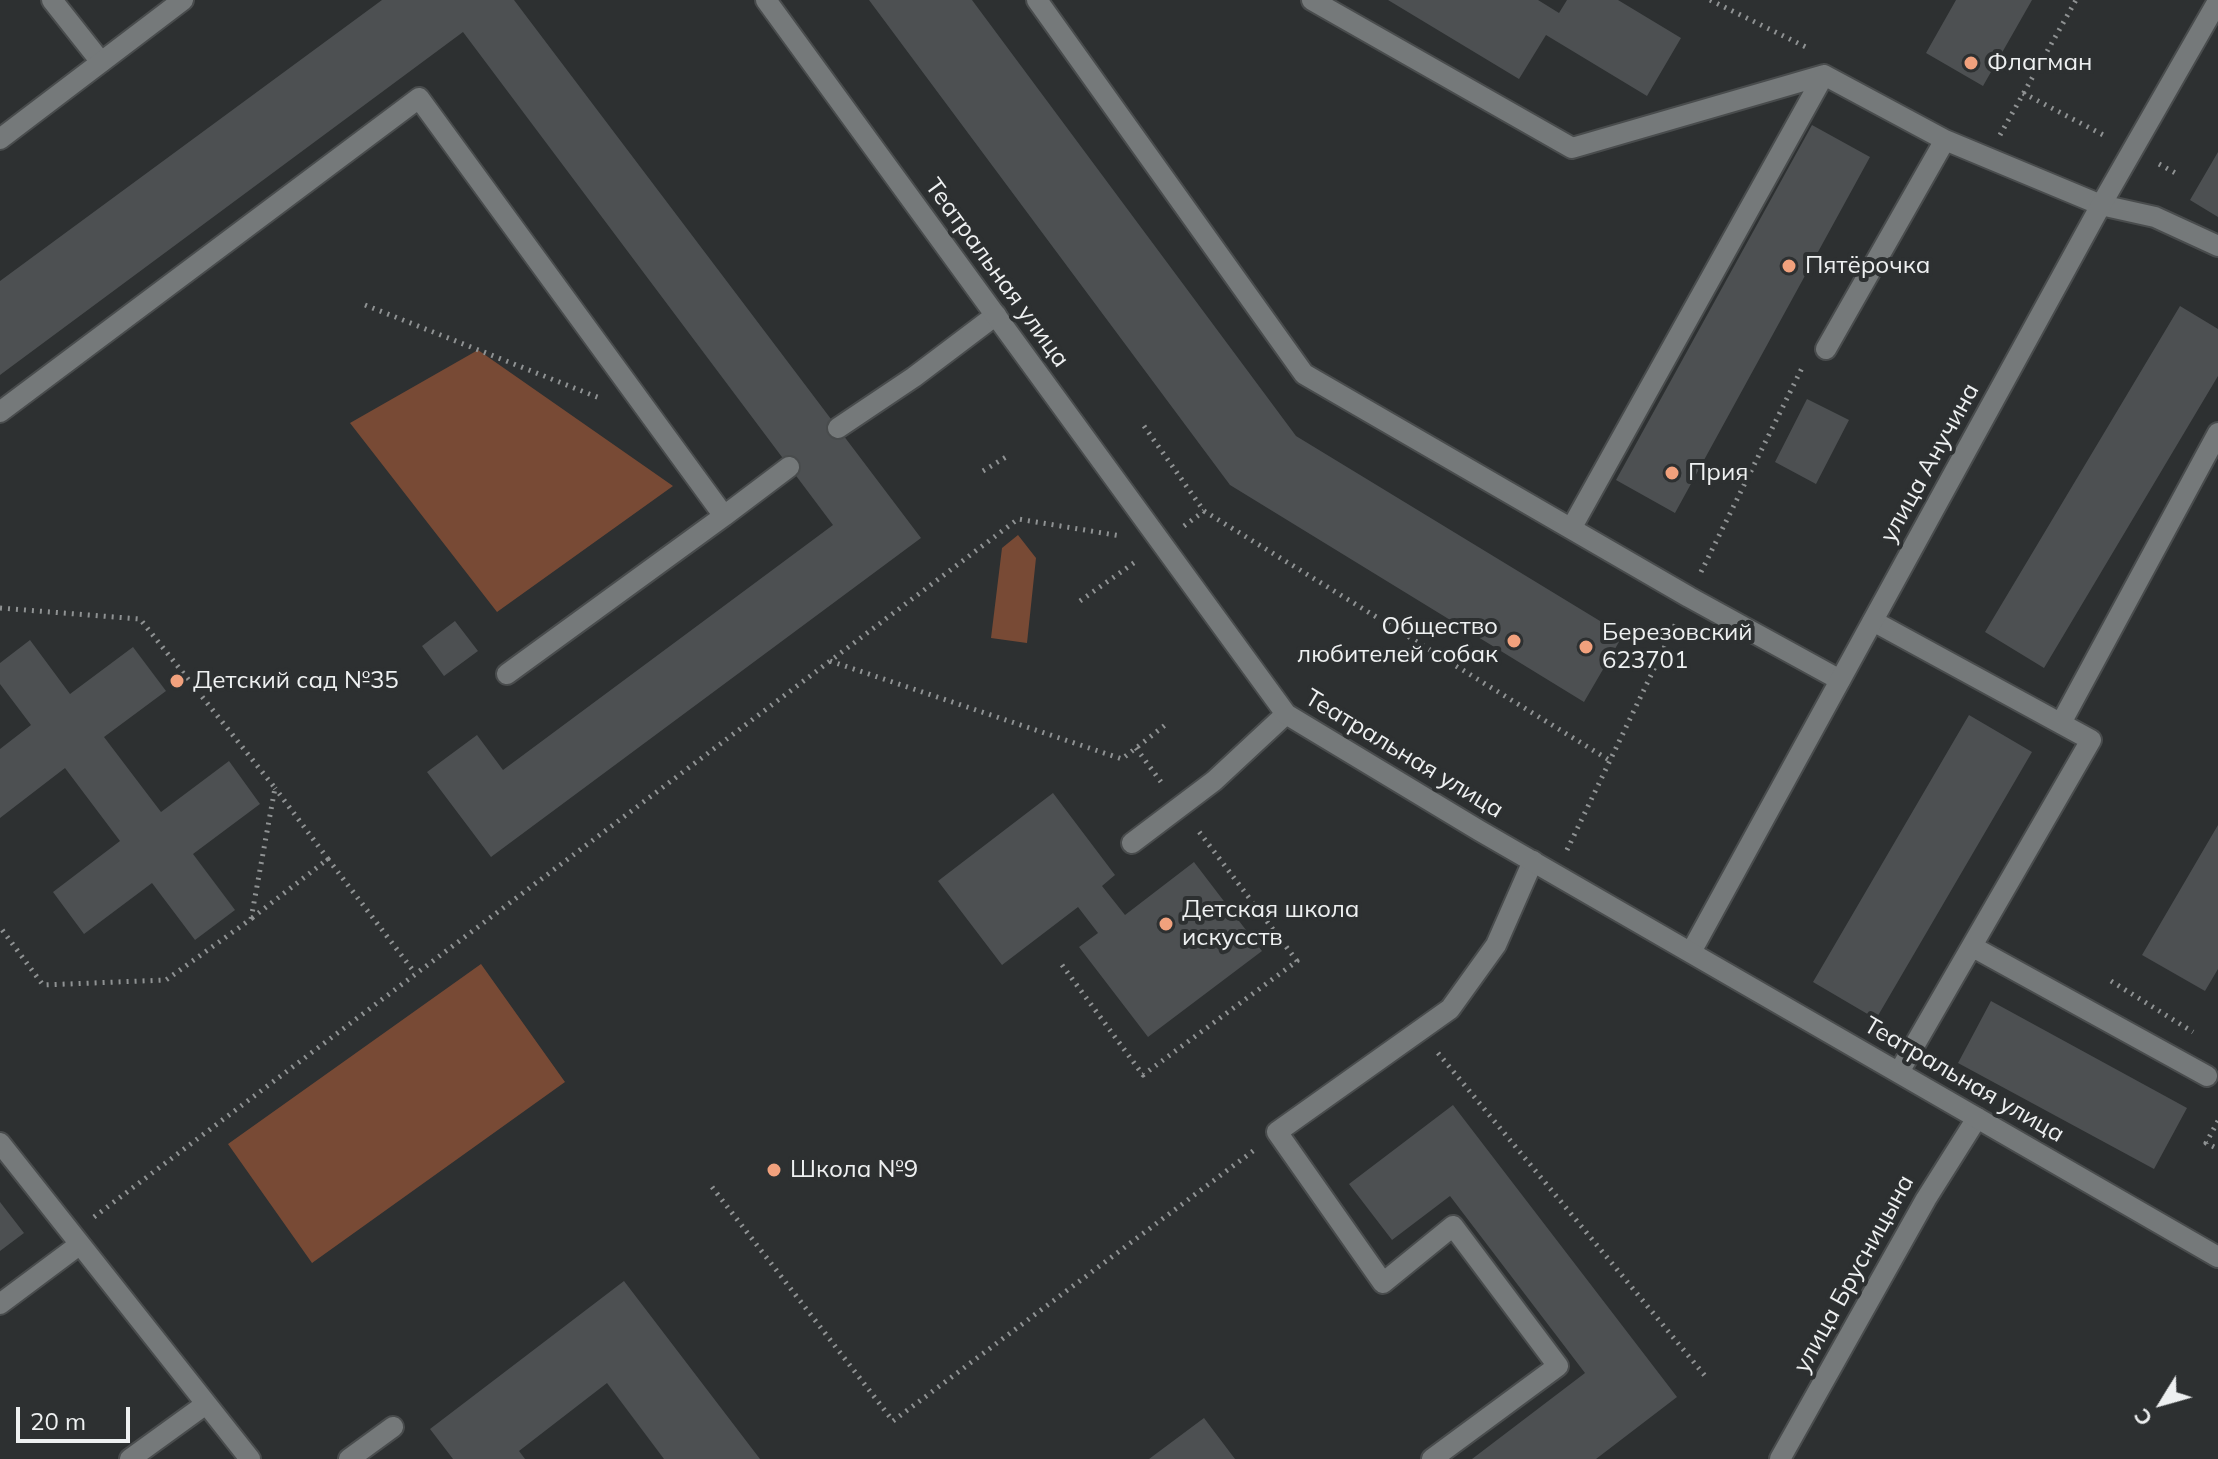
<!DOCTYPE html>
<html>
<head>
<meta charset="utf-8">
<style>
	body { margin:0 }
	#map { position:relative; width:2218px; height:1459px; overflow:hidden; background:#2d3031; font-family:Mulish,sans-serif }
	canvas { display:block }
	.north { position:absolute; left:2122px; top:1363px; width:80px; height:80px; -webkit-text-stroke:6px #2d3031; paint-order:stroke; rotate:233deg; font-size:22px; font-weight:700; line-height:32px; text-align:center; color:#eef0f1 }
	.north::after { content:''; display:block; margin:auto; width:28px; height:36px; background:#eef0f1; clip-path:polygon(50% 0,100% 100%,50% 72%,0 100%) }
	.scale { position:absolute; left:16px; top:1407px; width:114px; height:36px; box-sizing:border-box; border:4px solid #eef0f1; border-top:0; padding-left:10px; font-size:24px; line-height:28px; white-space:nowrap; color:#eef0f1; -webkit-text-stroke:6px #2d3031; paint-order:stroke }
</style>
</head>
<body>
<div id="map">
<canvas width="2218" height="1459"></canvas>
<div class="north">С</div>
<div class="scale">20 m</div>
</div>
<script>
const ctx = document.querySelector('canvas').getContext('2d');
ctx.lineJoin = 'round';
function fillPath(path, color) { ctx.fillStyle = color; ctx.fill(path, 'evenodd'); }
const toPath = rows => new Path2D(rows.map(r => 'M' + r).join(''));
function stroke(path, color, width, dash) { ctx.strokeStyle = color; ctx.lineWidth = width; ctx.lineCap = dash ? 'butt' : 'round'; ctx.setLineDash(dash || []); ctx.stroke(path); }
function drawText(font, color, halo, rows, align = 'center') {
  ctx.font = font + ' Mulish,sans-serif'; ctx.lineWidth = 8; ctx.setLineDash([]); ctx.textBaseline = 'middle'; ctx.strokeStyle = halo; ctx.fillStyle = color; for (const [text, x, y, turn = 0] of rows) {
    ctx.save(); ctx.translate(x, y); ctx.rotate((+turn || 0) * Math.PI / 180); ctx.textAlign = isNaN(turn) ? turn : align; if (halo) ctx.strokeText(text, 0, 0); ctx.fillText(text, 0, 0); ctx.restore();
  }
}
fillPath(toPath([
	[478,350,673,486,497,612,350,423],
	[1018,535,1036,558,1027,643,991,638,1002,548],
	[481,964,565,1082,312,1263,228,1144]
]), '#784a35');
fillPath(toPath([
	[382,0,514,0,921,538,491,857,427,772,477,735,503,770,833,525,463,32,0,375,0,281],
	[869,0,972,0,1296,436,1623,635,1584,702,1230,485],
	[1388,0,1538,0,1559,13,1567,0,1618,0,1681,38,1647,96,1546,35,1519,79],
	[1956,0,2032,0,1983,86,1926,53],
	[1812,125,1870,157,1675,513,1616,480],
	[2218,152,2218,217,2190,200],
	[2180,306,2218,329,2218,376,2044,668,1985,632],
	[1807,399,1849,420,1816,484,1775,462],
	[455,621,478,651,444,676,422,646],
	[30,640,70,694,133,647,166,691,104,737,161,812,229,761,260,804,193,854,235,910,195,940,152,883,84,934,53,892,120,841,65,768,0,818,0,749,31,725,0,684,0,663],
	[1969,715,2032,752,1876,1019,1813,982],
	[1053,793,1115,875,1102,886,1125,915,1194,862,1262,951,1148,1037,1079,947,1098,933,1078,907,1002,965,938,881],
	[2218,825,2218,969,2205,991,2142,955],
	[1991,1001,2187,1108,2154,1169,1958,1063],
	[1453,1105,1677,1397,1596,1459,1472,1459,1585,1373,1450,1196,1392,1240,1349,1184],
	[0,1202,24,1233,0,1251],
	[624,1281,760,1459,664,1459,607,1383,519,1451,525,1459,453,1459,430,1429],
	[1204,1418,1235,1459,1149,1459]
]), '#4d5052');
const lane = toPath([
	[52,0,101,62],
	[1037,0,1304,374,1689,597,1840,680],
	[1312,0,1572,148,1824,75],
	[1826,349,1945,140,2101,205,2155,217,2218,246],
	[0,412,419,98,724,516,507,674],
	[838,428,914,377,996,315],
	[724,516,789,467],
	[1572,527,1824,75,1945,140],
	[1873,621,2091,740,1899,1072],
	[2061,723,2218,433],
	[1132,843,1214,781,1286,714],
	[1973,947,2207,1076],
	[0,1143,250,1459],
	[0,1304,79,1245],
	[130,1459,206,1404],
	[349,1459,393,1427],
	[1432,1459,1558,1366,1453,1226,1383,1283,1277,1132,1450,1009,1496,945,1533,861]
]);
const street = toPath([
	[1691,952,2101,205,2218,1],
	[1780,1459,1926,1199,1977,1118]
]);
const secondary = toPath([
	[766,0,1286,714,1480,831,2218,1257],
	[0,139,183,0]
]);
stroke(lane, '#494c4d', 24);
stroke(street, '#494c4d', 24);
stroke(secondary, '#494c4d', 24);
stroke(toPath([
	[1710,0,1810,49],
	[2023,93,2107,137],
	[2000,135,2076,0],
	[2159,164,2179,175],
	[365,305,602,399],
	[1144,426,1204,511,1609,760],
	[983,471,1006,457],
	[1184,526,1204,511],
	[1701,572,1803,366],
	[1080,601,1138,560],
	[0,608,140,619,275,788,251,919,166,980,43,985,0,927],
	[830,661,1122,759,1169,722],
	[1136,748,1164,786],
	[1567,850,1677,621],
	[328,859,415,973],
	[252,918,328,859,275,788],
	[1062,965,1143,1075,1297,961,1197,829],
	[2111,981,2193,1032],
	[1438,1053,1706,1377],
	[2218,1121,2206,1143,2218,1149],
	[712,1187,893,1421,1257,1148],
	[94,1217,1018,519,1121,536]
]), '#8f9293', 5, [2, 6]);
stroke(lane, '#75797a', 20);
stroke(street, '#75797a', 20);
stroke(secondary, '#75797a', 20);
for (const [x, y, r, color] of [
	[1971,63,8,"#f1a17d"],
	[1789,266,8,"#f1a17d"],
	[1672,473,8,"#f1a17d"],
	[1514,641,8,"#f1a17d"],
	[1586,647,8,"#f1a17d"],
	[177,681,8,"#f1a17d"],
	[1166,924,8,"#f1a17d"],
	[774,1170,8,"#f1a17d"]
]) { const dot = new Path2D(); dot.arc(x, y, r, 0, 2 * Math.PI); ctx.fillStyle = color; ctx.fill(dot); stroke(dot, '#2d3031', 3); }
drawText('24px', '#eef0f1', '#2d3031', [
	["Флагман",1987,63],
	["Пятёрочка",1805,266],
	["Прия",1688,473],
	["Общество",1498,627,"right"],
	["любителей собак",1498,655,"right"],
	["Березовский",1602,633],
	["623701",1602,661],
	["Детский сад №35",193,681],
	["Детская школа",1182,910],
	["искусств",1182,938],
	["Школа №9",790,1170]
], 'left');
drawText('24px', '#eef0f1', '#2d3031', [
	["Театральная улица",997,273,54],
	["улица Анучина",1930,463,-61],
	["Театральная улица",1404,754,31],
	["Театральная улица",1964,1080,30],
	["улица Брусницына",1854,1274,-61]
]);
</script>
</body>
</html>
